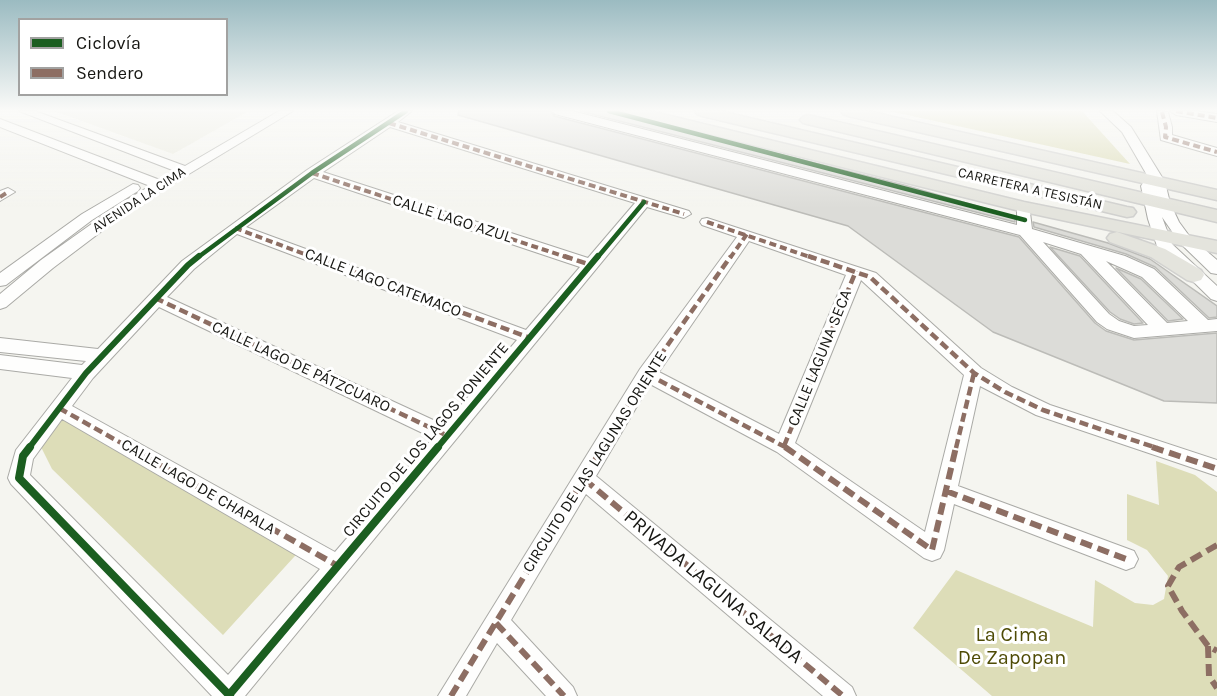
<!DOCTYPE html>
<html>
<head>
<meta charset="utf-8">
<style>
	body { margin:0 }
	#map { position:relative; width:1217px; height:696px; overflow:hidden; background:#f5f5f0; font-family:Karla,sans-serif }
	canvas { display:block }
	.legend { position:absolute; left:18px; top:18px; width:210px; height:78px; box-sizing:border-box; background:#fff; border:2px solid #a2a2a1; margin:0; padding:8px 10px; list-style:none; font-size:18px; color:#171713 }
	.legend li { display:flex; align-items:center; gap:12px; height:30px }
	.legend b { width:30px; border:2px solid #a2a2a1 }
</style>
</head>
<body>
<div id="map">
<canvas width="1217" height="696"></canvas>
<ul class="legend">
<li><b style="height:8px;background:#1b5e20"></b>Ciclovía</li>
<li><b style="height:8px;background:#8d6e63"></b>Sendero</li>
</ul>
</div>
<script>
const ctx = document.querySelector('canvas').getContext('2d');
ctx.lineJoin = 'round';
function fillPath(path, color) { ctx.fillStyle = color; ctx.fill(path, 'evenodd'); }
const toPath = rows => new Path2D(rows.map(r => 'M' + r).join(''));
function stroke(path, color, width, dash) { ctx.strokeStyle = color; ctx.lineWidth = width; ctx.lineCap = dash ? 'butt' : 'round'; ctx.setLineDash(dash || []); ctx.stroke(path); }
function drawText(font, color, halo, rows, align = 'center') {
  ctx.font = font + ' Karla,sans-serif'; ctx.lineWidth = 6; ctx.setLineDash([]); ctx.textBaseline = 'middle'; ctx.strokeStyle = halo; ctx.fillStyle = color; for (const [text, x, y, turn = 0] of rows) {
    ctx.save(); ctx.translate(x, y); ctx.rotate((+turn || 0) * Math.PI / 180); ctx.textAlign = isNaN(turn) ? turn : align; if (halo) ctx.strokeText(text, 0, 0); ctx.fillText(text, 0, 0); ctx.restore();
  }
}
fillPath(toPath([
	[54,111,249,111,173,154]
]), '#eaeade');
fillPath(toPath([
	[889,111,1082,111,1130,164],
	[59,408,304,546,223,635,52,469,40,445],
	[1156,461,1195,475,1217,492,1217,696,992,696,913,628,956,570,1093,627,1095,580,1135,603,1153,605,1164,599,1168,576,1147,550,1127,540,1127,494,1159,505]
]), '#ddddb8');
const building = toPath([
	[459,111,551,111,554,116,1019,237,1095,323,1106,331,1134,340,1217,333,1217,403,1164,401,993,332,848,226,458,115,459,111],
	[580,111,623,111,627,116,904,185,1015,217,1015,222,580,111],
	[1033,222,1108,243,1150,259,1217,306,1217,317,1209,318,1155,267,1126,254,1034,227,1033,222],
	[1050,247,1080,256,1143,323,1134,324,1120,319,1110,312,1050,247],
	[1116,268,1141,279,1183,319,1168,321,1116,268]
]);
fillPath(building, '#dcdcd8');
stroke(building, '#bcbcb8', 1.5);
const minor = toPath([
	[19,111,35,111,185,166,279,111,293,111,131,209,53,268,6,307,0,309,0,294,41,260,121,203,150,186,0,127,0,119,160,180,175,171,19,111],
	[398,111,412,111,398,122,689,211,691,214,684,218,647,207,245,696,212,696,11,484,8,478,16,450,72,378,0,369,0,355,82,365,86,361,0,352,0,338,98,349,182,261,307,170,398,111],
	[390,127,635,203,588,258,323,172,390,127],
	[314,178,580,267,526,330,246,227,314,178],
	[237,234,517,340,444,425,167,297,194,269,237,234],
	[159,307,433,438,335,552,72,406,93,378,159,307],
	[62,419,320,569,228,675,30,475,33,459,62,419],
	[553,111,572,111,1017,225,1017,207,1019,204,1029,204,1032,229,1125,256,1154,269,1208,320,1217,319,1217,331,1134,338,1107,329,1097,322,1020,235,555,114,553,111],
	[1043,242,1081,254,1148,325,1134,326,1119,321,1109,314,1043,242],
	[1106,261,1142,277,1188,321,1167,323,1106,261],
	[1100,111,1113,111,1131,127,1165,182,1170,203,1179,222,1190,237,1217,260,1217,274,1211,273,1180,243,1162,217,1172,244,1217,286,1217,301,1211,299,1157,246,1148,219,1141,186,1143,183,1151,182,1122,132,1100,111],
	[1157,111,1168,112,1172,127,1172,135,1217,148,1217,156,1161,140,1157,111],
	[1170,111,1195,111,1217,114,1217,122,1176,115,1170,111],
	[133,184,138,185,140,188,138,191,92,220,6,285,0,286,0,273,82,214,133,184],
	[8,188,15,192,0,201,0,191,8,188],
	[707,218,876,273,981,368,1012,387,1050,405,1217,460,1217,476,1036,415,980,386,958,486,1134,551,1138,559,1134,567,1126,570,954,504,944,550,940,558,932,561,924,558,777,452,650,384,596,476,852,687,856,696,823,696,586,494,511,620,573,687,577,696,546,696,497,643,466,696,438,696,640,369,737,237,702,225,700,222,702,219,707,218],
	[749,241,846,275,779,434,659,372,749,241],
	[861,280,964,375,925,532,795,443,861,280]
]);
const major = toPath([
	[625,111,650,111,1024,202,1217,241,1217,253,1024,212,628,114,625,111],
	[695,111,720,111,1127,207,1133,208,1136,212,1133,216,1127,217,702,116,697,114,695,111],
	[841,111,867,111,1217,190,1217,200,848,116,843,114,841,111],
	[808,115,1217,210,1217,222,803,123,800,120,803,117,808,115],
	[1117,232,1165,249,1201,270,1204,275,1201,280,1194,282,1187,280,1151,257,1110,242,1107,238,1110,234,1117,232]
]);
stroke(minor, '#aaaaa6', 2);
stroke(major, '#d1d1cf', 3);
fillPath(minor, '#fefefd');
fillPath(major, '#e4e4dd');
stroke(toPath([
	[1176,111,1217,118],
	[1162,112,1166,127,1165,137,1217,152],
	[389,123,684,214],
	[312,173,569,258],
	[0,197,8,192],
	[707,222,813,258],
	[235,228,315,258],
	[730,258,747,234]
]), '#8d6e63', 4, [7, 4]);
stroke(toPath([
	[311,256,530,338],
	[564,256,591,265],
	[808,256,870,277,974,373,1005,392,1043,410,1157,448],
	[155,298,448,436],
	[647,374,787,448],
	[59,408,130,448],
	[784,446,856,271],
	[602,448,647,374,731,256],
	[956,448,974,373]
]), '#8d6e63', 4.5, [9, 4.5]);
stroke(toPath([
	[128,447,338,566],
	[785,447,932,550,956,447],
	[1152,447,1215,468],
	[584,479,843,696],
	[946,491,1126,559],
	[1217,545,1179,567,1168,586,1182,611,1208,646,1217,651],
	[496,623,564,696],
	[1208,646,1209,676,1217,688],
	[451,696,603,447]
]), '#8d6e63', 6, [12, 6]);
stroke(toPath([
	[609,111,1025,220],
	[197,258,312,173,406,111],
	[597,258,644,202]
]), '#1b5e20', 4.5);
stroke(toPath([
	[29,448,86,373,188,265,199,256],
	[437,448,598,256]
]), '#1b5e20', 6);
stroke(toPath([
	[30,447,23,456,19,478,230,696],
	[229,695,438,447]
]), '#1b5e20', 8);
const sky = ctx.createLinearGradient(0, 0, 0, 208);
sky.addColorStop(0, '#9bbbc1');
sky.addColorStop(0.53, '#fafaf8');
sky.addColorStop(1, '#fafaf800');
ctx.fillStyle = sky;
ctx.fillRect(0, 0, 1217, 208);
drawText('14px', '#171713', '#fff', [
	["CARRETERA A TESISTÁN",1030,189,13],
	["AVENIDA LA CIMA",139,200,-33]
]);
drawText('16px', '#171713', '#fff', [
	["CALLE LAGO AZUL",452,219,18],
	["CALLE LAGO CATEMACO",383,283,21],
	["CALLE LAGUNA SECA",820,358,-68],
	["CALLE LAGO DE PÁTZCUARO",301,367,25],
	["CIRCUITO DE LOS LAGOS PONIENTE",426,440,-50],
	["CIRCUITO DE LAS LAGUNAS ORIENTE",595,462,-58],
	["CALLE LAGO DE CHAPALA",198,487,30]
]);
drawText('20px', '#171713', '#fff', [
	["PRIVADA LAGUNA SALADA",713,587,40]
]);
drawText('20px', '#4e4b05', '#fff', [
	["La Cima",1012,635],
	["De Zapopan",1012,658]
]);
</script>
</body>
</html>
